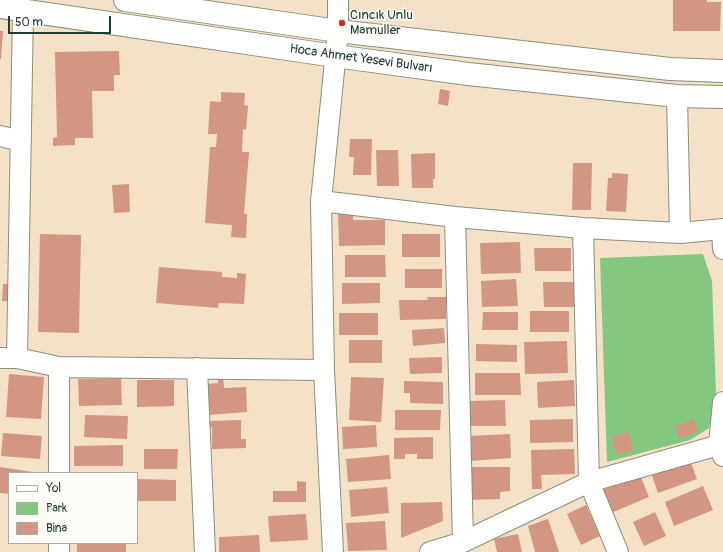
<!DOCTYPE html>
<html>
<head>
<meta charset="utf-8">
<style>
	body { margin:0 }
	#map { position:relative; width:723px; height:552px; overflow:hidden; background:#f5e1c8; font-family:Pangolin,sans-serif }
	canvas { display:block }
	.legend { position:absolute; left:8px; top:472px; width:130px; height:72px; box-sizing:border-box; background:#fdfcf7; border:1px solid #a4b0a9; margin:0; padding:5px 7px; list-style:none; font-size:12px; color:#1f3d34 }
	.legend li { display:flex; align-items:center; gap:8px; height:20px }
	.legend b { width:20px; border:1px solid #a4b0a9 }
	.scale { position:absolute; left:8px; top:16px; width:103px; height:18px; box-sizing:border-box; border:2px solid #1f3d34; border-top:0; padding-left:5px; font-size:12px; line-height:14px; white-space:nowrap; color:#1f3d34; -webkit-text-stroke:3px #fdfcf7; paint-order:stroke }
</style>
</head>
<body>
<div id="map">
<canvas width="723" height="552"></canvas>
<ul class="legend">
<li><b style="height:5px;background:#fff"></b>Yol</li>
<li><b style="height:11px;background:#83c781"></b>Park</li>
<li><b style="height:11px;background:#d39683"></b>Bina</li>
</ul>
<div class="scale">50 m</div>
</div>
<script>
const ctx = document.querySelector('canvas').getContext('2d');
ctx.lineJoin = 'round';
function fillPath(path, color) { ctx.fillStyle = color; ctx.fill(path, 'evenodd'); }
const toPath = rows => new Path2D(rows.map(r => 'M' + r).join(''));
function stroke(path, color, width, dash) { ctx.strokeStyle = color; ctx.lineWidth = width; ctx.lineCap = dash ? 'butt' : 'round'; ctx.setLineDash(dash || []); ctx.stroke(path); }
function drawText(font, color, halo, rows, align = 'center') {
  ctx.font = font + ' Pangolin,sans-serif'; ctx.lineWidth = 3; ctx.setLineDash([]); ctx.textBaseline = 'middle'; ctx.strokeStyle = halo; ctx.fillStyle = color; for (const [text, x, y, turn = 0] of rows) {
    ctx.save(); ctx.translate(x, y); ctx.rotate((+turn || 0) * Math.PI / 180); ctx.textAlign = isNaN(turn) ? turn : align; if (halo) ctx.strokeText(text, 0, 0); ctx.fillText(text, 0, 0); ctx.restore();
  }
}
fillPath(toPath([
	[703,254,712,281,716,394,709,428,690,440,607,462,600,258]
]), '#83c781');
fillPath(toPath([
	[673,0,707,0,707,2,721,2,720,31,673,31],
	[0,31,3,31,1,59,0,59],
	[119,51,120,75,114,75,114,91,92,91,93,138,75,138,75,145,53,146,53,138,57,137,55,52],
	[440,89,450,91,448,106,438,104],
	[221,92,245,93,244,105,248,106,246,130,243,129,242,152,249,152,244,214,247,214,246,238,231,237,232,225,205,223,210,147,216,147,217,134,208,134,210,101,221,102],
	[350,139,372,139,371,175,353,175,354,157,349,157],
	[376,150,398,150,399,186,377,186],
	[435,153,435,179,433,179,433,188,412,188,411,154],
	[573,163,592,163,591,210,572,210],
	[612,173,628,174,626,212,606,211,608,178,612,178],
	[129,184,130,212,114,213,112,185],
	[338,212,353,212,353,220,385,220,385,245,339,246],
	[40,234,81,235,79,333,38,332],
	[402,234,440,234,440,257,402,257],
	[520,242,521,273,481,274,480,243],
	[534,248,571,248,571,271,535,271],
	[345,255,385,255,386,277,345,277],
	[159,267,222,272,222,277,237,278,237,273,246,274,244,304,219,303,218,308,156,303],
	[405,269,442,269,442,288,405,288],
	[516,279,518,306,482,307,481,281],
	[543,282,575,282,575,307,544,307],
	[342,283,380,283,380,303,342,304],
	[3,284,14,284,14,301,2,301],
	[427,297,446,297,446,319,400,320,399,300,428,300],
	[530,311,569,311,569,332,530,332],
	[483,312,518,312,518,330,482,330],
	[339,313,378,313,378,335,339,335],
	[444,328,445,343,413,346,412,330],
	[349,340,382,340,382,363,349,363],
	[567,341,568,373,525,374,524,342],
	[476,344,517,345,517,362,476,361],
	[442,357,442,373,410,374,409,358],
	[475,373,520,373,521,395,475,395],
	[9,374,44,377,41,419,6,417],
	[217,376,223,376,224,388,246,387,247,412,209,415,207,384,218,383],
	[351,377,384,378,381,422,349,420],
	[121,378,122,405,79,406,78,379],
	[137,380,174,380,174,406,137,407],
	[574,380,575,406,538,408,537,382],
	[404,381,443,382,443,404,410,403,410,393,404,393],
	[505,400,506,426,469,426,469,401],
	[395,410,441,410,440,430,395,430],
	[85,415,128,416,127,439,84,437],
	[573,419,573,442,530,443,530,420],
	[694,419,698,432,679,438,675,426],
	[241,420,241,439,246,439,246,448,212,449,212,427,208,427,208,421],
	[376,425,377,447,343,449,342,427],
	[629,432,633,451,616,455,612,436],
	[3,433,42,436,40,459,1,456],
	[510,434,511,458,470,461,468,436],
	[433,437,433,459,417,459,417,454,405,454,405,459,394,459,394,438],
	[123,445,123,466,74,466,74,446],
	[144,449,178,449,177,469,144,469],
	[574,449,575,474,541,475,542,489,532,489,531,450],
	[389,455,391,479,348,482,346,459],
	[690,460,697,479,658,493,651,473],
	[0,467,33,472,33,473,9,473,9,494,0,493],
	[467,467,510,467,510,491,500,492,500,499,467,500],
	[640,475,649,497,611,513,602,490],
	[137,479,176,480,176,501,137,501],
	[297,481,306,482,306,502,273,502,273,491,297,491],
	[703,486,713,510,674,526,665,502],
	[387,487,389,513,351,517,349,490],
	[442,502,443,521,401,538,401,503],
	[586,505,600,536,581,545,567,514],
	[655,512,666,536,644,546,633,522],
	[306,514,308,540,270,542,268,516],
	[548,519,559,552,535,552,528,526],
	[385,521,387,550,348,551,346,523],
	[518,534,522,552,497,552,494,539],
	[259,535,260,552,219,552,219,537],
	[77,543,126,543,126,552,77,552]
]), '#d39683');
const minor = toPath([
	[677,96,680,233],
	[0,136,21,141],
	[321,201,455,217,583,228,680,233,723,229],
	[455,217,463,542],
	[583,228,589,482,618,552],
	[722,229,723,249],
	[0,358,17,358,59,367,324,370],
	[17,358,23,10],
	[59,367,59,473],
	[197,368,205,552],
	[723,402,719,445,723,456],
	[59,543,59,552],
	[333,552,324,370,321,201,338,31,338,0],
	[430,552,463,542,589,482,719,445]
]);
const major = toPath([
	[125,0,338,31,670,69,723,71],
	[0,7,335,56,468,74,677,96,723,97]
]);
stroke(minor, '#8a8f7e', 22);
stroke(major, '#8a8f7e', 24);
stroke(minor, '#fff', 20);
stroke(major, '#fff', 22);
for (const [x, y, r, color] of [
	[342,23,4,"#c8321e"]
]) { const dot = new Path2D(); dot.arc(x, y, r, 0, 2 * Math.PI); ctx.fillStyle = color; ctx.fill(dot); stroke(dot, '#fdfcf7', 1.5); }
drawText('13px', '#1f3d34', '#fdfcf7', [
	["Cıncık Unlu",350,16],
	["Mamuller",350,31]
], 'left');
drawText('13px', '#1f3d34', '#fdfcf7', [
	["Hoca Ahmet Yesevi Bulvarı",361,59,8]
]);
</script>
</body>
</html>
